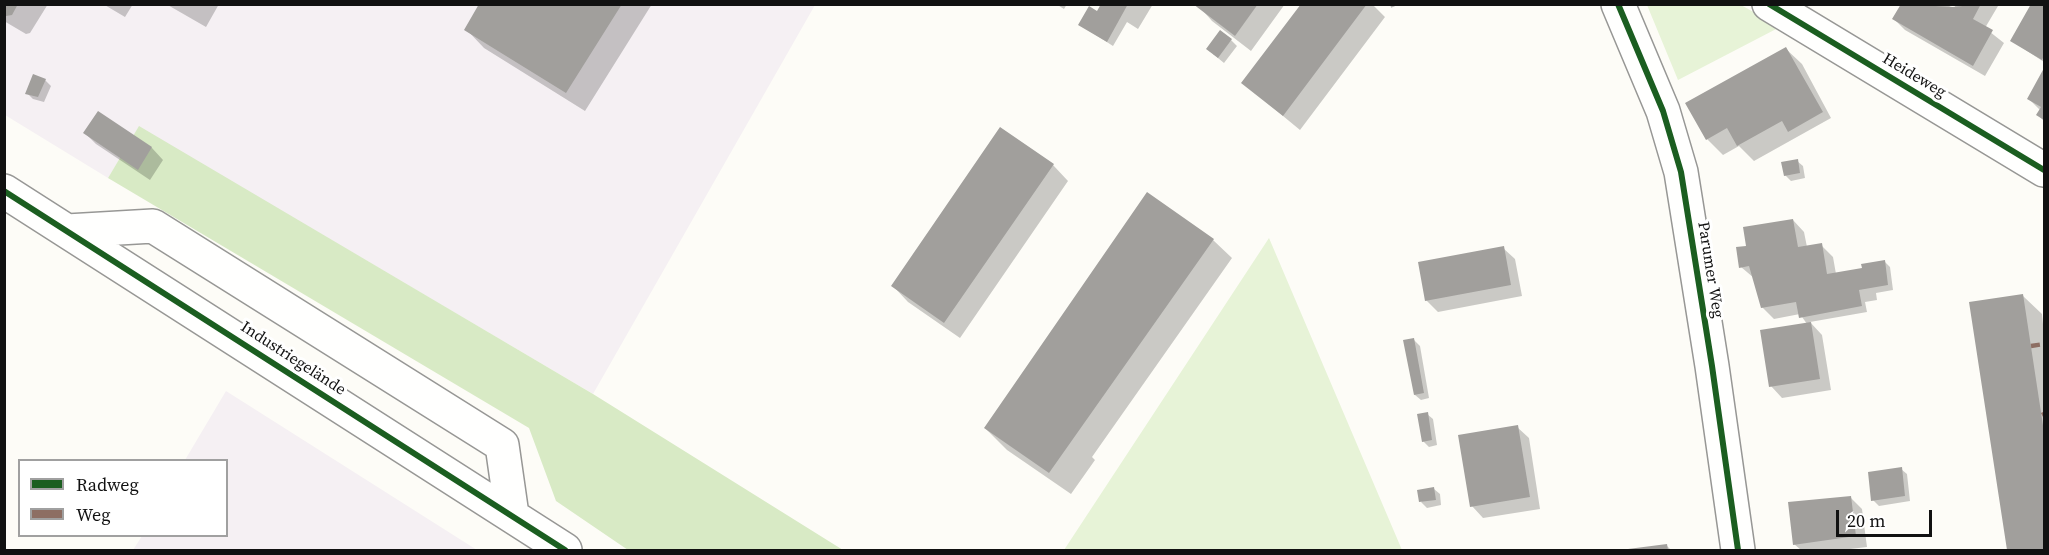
<!DOCTYPE html>
<html>
<head>
<meta charset="utf-8">
<style>
	body { margin:0 }
	#map { position:relative; width:2049px; height:555px; overflow:hidden; background:#fdfcf7; font-family:"Source Serif 4",serif }
	canvas { display:block }
	.frame { position:absolute; inset:0; border:6px solid #111; pointer-events:none }
	.legend { position:absolute; left:18px; top:459px; width:210px; height:78px; box-sizing:border-box; background:#fff; border:2px solid #a0a0a0; margin:0; padding:8px 10px; list-style:none; font-size:18px; color:#111 }
	.legend li { display:flex; align-items:center; gap:12px; height:30px }
	.legend b { width:30px; border:2px solid #a0a0a0 }
	.scale { position:absolute; left:1836px; top:510px; width:96px; height:27px; box-sizing:border-box; border:3px solid #111; border-top:0; padding-left:8px; font-size:18px; line-height:21px; white-space:nowrap; color:#111; -webkit-text-stroke:4px #fff; paint-order:stroke }
</style>
</head>
<body>
<div id="map">
<canvas width="2049" height="555"></canvas>
<div class="frame"></div>
<ul class="legend">
<li><b style="height:8px;background:#1b5e20"></b>Radweg</li>
<li><b style="height:8px;background:#8d6e63"></b>Weg</li>
</ul>
<div class="scale">20 m</div>
</div>
<script>
const ctx = document.querySelector('canvas').getContext('2d');
ctx.lineJoin = 'round';
function fillPath(path, color) { ctx.fillStyle = color; ctx.fill(path, 'evenodd'); }
const toPath = rows => new Path2D(rows.map(r => 'M' + r).join(''));
function stroke(path, color, width, dash) { ctx.strokeStyle = color; ctx.lineWidth = width; ctx.lineCap = dash ? 'butt' : 'round'; ctx.setLineDash(dash || []); ctx.stroke(path); }
function drawText(font, color, halo, rows, align = 'center') {
  ctx.font = font + ' "Source Serif 4",serif'; ctx.lineWidth = 6; ctx.setLineDash([]); ctx.textBaseline = 'middle'; ctx.strokeStyle = halo; ctx.fillStyle = color; for (const [text, x, y, turn = 0] of rows) {
    ctx.save(); ctx.translate(x, y); ctx.rotate((+turn || 0) * Math.PI / 180); ctx.textAlign = isNaN(turn) ? turn : align; if (halo) ctx.strokeText(text, 0, 0); ctx.fillText(text, 0, 0); ctx.restore();
  }
}
fillPath(toPath([
	[4,5,815,5,593,394,139,127,108,178,5,115],
	[226,391,477,550,133,550,142,536,226,536,226,460,185,460]
]), '#f5f0f3');
fillPath(toPath([
	[1647,5,1741,5,1780,27,1678,80],
	[1269,238,1402,550,1064,550]
]), '#e7f3d7');
fillPath(toPath([
	[139,126,593,394,843,550,628,550,556,501,529,428,108,178]
]), '#d8eac5');
fillPath(toPath([
	[4,4,48,4,30,33,26,34,4,21],
	[103,4,133,4,125,17],
	[166,4,219,4,206,27],
	[481,4,652,4,585,111,484,48,466,29],
	[1056,4,1067,4,1064,9],
	[1096,4,1153,4,1138,29,1127,22,1113,46,1080,25,1098,13,1101,7],
	[1197,4,1285,4,1251,51,1212,21],
	[1302,4,1372,4,1385,17,1300,130,1243,83],
	[1902,4,1946,4,1954,9,1956,4,1996,4,1998,6,1985,28,2004,43,1985,76,1905,30,1894,19],
	[2033,4,2044,4,2044,62,2012,41],
	[1231,40,1237,46,1224,63,1213,54],
	[1786,49,1802,64,1831,118,1754,161,1739,146,1723,155,1707,139],
	[2044,71,2044,121,2038,115,2041,111,2029,99],
	[45,80,51,86,44,102,33,99,27,93],
	[98,113,152,148,163,160,150,180,96,144,85,133],
	[1797,161,1803,166,1805,178,1791,181,1785,175],
	[1053,165,1068,181,960,338,908,302,893,286],
	[1793,220,1804,232,1807,247,1821,245,1833,257,1836,274,1863,269,1884,261,1890,267,1893,290,1876,293,1877,300,1865,302,1867,312,1810,322,1822,335,1831,390,1782,398,1771,386,1807,324,1800,314,1774,319,1762,307,1754,278,1741,267,1748,247],
	[1213,240,1232,258,1092,457,1095,460,1071,494,1007,450,985,428],
	[1503,248,1515,259,1522,296,1438,312,1426,300],
	[2023,296,2042,314,2044,334,2044,550,2008,550,1970,303],
	[1414,340,1420,346,1429,398,1421,400,1415,395],
	[1427,414,1433,419,1437,445,1429,447,1423,441],
	[1517,427,1529,438,1540,509,1483,518,1472,506],
	[1901,469,1907,474,1910,501,1879,506,1873,500],
	[1434,489,1440,494,1441,505,1427,508,1421,502],
	[1851,498,1862,509,1867,547,1842,550,1801,550,1794,544],
	[1667,546,1671,550,1628,550]
]), '#0003');
fillPath(toPath([
	[4,4,18,4,12,15,6,16],
	[479,4,622,4,566,93,464,30],
	[1101,4,1128,4,1107,42,1078,25,1089,6,1097,11],
	[1193,4,1258,4,1235,36],
	[1301,4,1367,4,1283,116,1241,83],
	[1901,4,1953,7,1981,4,1973,19,1993,30,1973,66,1892,19],
	[2031,4,2044,4,2044,56,2042,60,2010,41],
	[1220,30,1232,39,1218,58,1206,49],
	[1786,47,1823,112,1788,132,1782,121,1737,146,1727,128,1706,140,1685,103],
	[2044,68,2044,120,2036,115,2041,107,2027,99],
	[33,74,46,79,38,97,25,94],
	[98,111,152,147,138,170,83,133],
	[1000,127,1054,164,944,323,891,286],
	[1798,159,1800,173,1784,176,1781,162],
	[1147,192,1214,239,1049,473,984,428],
	[1793,219,1798,247,1822,243,1827,274,1862,268,1861,264,1885,260,1888,285,1859,290,1862,306,1799,318,1796,302,1761,308,1749,266,1739,268,1736,247,1746,246,1743,227],
	[1504,246,1511,285,1425,301,1418,262],
	[2023,294,2044,432,2044,550,2007,550,1969,302],
	[1811,322,1820,379,1769,387,1760,330],
	[1414,338,1424,393,1414,395,1403,340],
	[1428,412,1432,440,1422,442,1417,414],
	[1518,425,1530,497,1470,507,1458,435],
	[1902,467,1905,496,1871,501,1868,472],
	[1434,487,1436,500,1419,502,1417,490],
	[1851,496,1856,536,1793,545,1788,502],
	[1667,544,1668,550,1628,550,1628,549]
]), '#a19f9c');
const minor = toPath([
	[1618,4,1663,111,1681,172,1712,366,1738,550],
	[1769,4,2044,170],
	[4,191,565,550],
	[67,231,153,226,502,445,512,515]
]);
stroke(minor, '#979795', 36);
stroke(toPath([
	[1392,4,1393,7]
]), '#b9b9b8', 4, [6, 3]);
stroke(minor, '#fffffe', 33);
stroke(toPath([
	[2031,346,2044,344],
	[2042,415,2044,414]
]), '#8d6e63', 4.5, [9, 4.5]);
stroke(toPath([
	[1618,4,1663,111,1681,172,1712,366,1738,550],
	[1769,4,2044,170],
	[4,191,565,550]
]), '#1b5e20', 6);
drawText('16px', '#111', '#fff', [
	["Heideweg",1914,76,31],
	["Parumer Weg",1710,270,81],
	["Industriegelände",293,359,33]
]);
</script>
</body>
</html>
